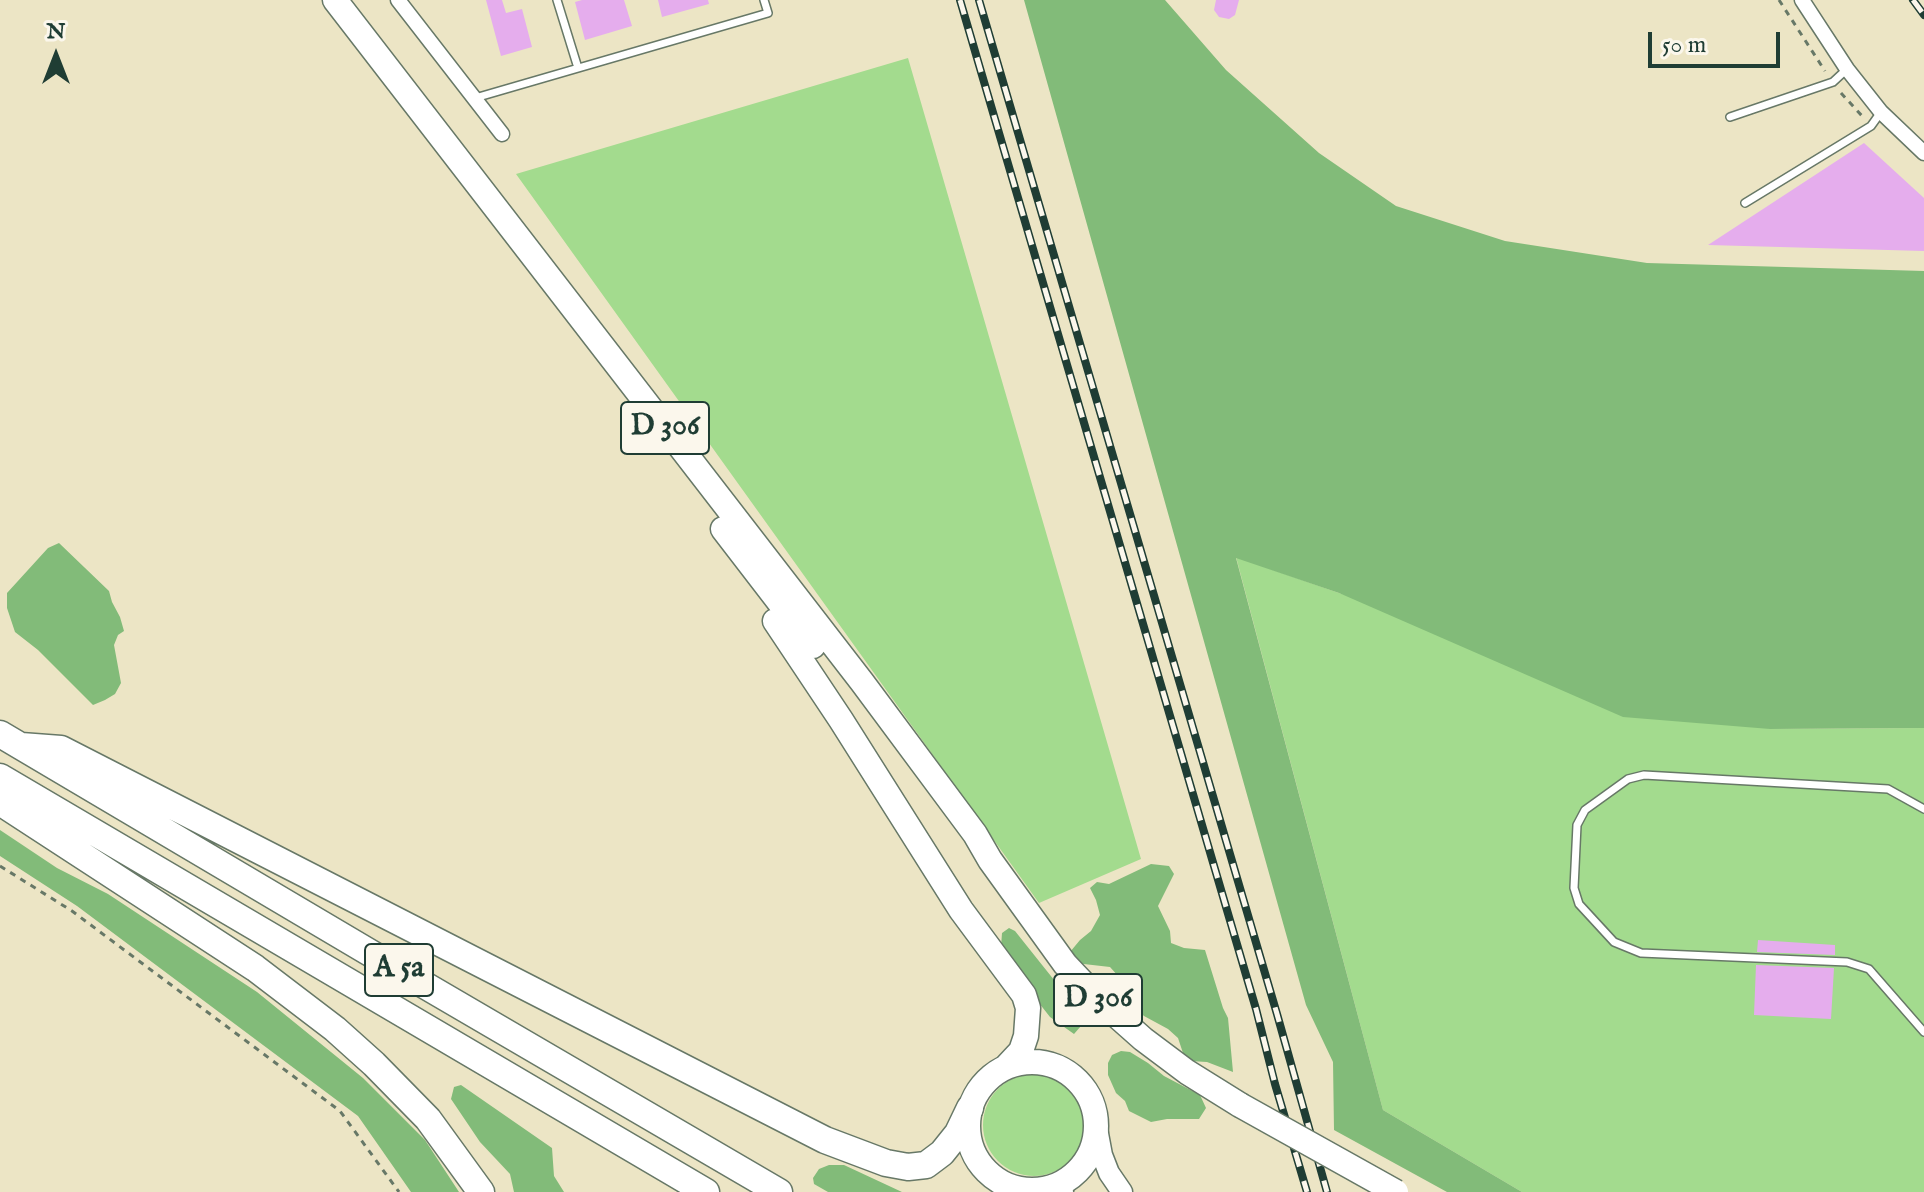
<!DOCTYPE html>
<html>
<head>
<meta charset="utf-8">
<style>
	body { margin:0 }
	#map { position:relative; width:1924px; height:1192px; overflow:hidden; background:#ece5c5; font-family:"IM FELL English",serif }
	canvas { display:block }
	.north { position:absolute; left:16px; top:16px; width:80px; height:80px; -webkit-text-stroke:6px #fbf7ec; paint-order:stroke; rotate:0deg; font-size:22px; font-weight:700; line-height:32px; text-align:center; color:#1f3d34 }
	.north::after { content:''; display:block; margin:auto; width:28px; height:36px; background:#1f3d34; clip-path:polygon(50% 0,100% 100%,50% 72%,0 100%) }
	.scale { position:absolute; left:1648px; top:32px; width:132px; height:36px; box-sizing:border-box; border:4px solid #1f3d34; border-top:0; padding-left:10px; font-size:24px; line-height:28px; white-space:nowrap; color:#1f3d34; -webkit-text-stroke:6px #fbf7ec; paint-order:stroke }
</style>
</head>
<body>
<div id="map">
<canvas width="1924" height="1192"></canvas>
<div class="north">N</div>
<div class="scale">50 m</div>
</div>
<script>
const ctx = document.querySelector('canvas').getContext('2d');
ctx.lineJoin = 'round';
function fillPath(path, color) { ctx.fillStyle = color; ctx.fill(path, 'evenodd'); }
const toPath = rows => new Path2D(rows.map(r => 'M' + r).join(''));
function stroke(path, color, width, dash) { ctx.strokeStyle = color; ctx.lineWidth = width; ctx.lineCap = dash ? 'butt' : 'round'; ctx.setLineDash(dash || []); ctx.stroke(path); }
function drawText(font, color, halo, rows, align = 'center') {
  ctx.font = font + ' "IM FELL English",serif'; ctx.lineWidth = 7; ctx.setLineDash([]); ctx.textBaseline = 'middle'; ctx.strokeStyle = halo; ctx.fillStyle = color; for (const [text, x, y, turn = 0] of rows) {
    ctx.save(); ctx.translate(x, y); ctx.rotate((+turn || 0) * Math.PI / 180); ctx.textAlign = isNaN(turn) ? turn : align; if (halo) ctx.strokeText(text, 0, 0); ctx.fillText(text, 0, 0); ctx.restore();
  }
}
fillPath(toPath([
	[908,58,1141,859,1039,903,516,174],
	[1236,557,1339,593,1771,729,1924,728,1924,1192,1522,1192,1383,1110],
	'983 1125a51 51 0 1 1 102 0a51 51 0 1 1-102 0Z'
]), '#a3db8e');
fillPath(toPath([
	[1024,0,1165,0,1226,70,1319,153,1396,206,1505,241,1647,263,1924,271,1924,728,1770,729,1623,717,1339,593,1236,558,1383,1110,1522,1192,1447,1192,1334,1130,1333,1062,1306,1005],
	[59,543,109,591,112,602,120,617,124,631,118,635,114,645,121,683,115,694,105,700,93,705,38,650,15,632,7,608,7,593,48,548],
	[0,830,57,868,108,894,257,992,363,1078,425,1140,459,1192,411,1192,358,1116,77,906,0,856],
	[1151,864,1169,866,1174,874,1158,906,1170,931,1171,943,1184,948,1205,950,1223,1008,1228,1018,1233,1072,1207,1062,1190,1061,1183,1053,1178,1038,1168,1029,1144,1016,1119,993,1119,977,1110,967,1075,963,1070,952,1080,940,1091,931,1100,915,1096,900,1090,888,1097,882,1109,884],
	[1009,928,1015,931,1074,1005,1080,1017,1081,1026,1074,1034,1050,1017,1010,966,1001,947,1002,933],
	[1121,1051,1130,1052,1148,1063,1164,1076,1200,1095,1206,1108,1199,1119,1167,1119,1151,1122,1129,1111,1125,1101,1116,1093,1108,1075,1108,1063,1112,1055],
	[461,1085,552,1148,554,1176,564,1192,514,1192,510,1174,480,1142,451,1099,454,1087],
	[829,1165,844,1165,902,1192,828,1192,814,1184,813,1178,819,1169]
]), '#82bb79');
fillPath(toPath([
	[486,0,502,0,506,13,522,9,532,47,501,56],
	[582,0,624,0,632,26,585,40,575,2],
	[658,0,708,0,709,4,662,17],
	[1216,0,1239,0,1235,15,1229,19,1219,17,1214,10],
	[1864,143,1924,198,1924,251,1708,245],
	[1758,940,1835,945,1835,955,1757,952],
	[1756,965,1834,968,1831,1019,1754,1015]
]), '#e5aded');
const lane = toPath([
	[557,0,578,68],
	[475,98,768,13,764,0],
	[1730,117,1833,82,1847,69],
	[1745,203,1871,126,1881,112],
	[1924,809,1888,789,1644,775,1628,779,1585,810,1577,825,1574,888,1579,904,1614,942,1641,953,1847,962,1869,969,1924,1032]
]);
const street = toPath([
	[398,0,502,134],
	[1802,0,1847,69,1881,112,1924,153]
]);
const secondary = toPath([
	[1096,1123,1102,1155,1109,1173,1122,1192],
	[1046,1189,1063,1192]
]);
const primary = toPath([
	[335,0,862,682,975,834,990,860,1065,964,1099,1000,1143,1039,1187,1072,1240,1105],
	[723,529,813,646],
	[775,621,841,720,961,910,1024,995,1028,1008,1026,1036,1021,1051,1006,1067],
	'968 1126a64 64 0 1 1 128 0a64 64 0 1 1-128 0Z'
]);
const highway = toPath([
	[0,734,421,983,779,1192],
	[21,746,61,749,825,1140,886,1163,908,1167,926,1165,942,1153,958,1133,970,1108],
	[0,777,706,1192],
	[0,802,255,968,335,1029,374,1064,428,1119,481,1192]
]);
stroke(lane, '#677867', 10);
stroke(street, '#677867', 17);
stroke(secondary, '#677867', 23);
stroke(primary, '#677867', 27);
stroke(highway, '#677867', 29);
stroke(toPath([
	[1779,0,1825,71],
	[1841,93,1863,117],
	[0,866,72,911,340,1111,399,1192]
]), '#677867', 3, [6, 6]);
stroke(lane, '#fff', 7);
stroke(street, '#fff', 14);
stroke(secondary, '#fff', 20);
stroke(primary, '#fff', 24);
stroke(highway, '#fff', 26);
const rail = toPath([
	[960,0,1256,1009,1275,1084,1307,1192],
	[979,0,1277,1014,1327,1192],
	[1913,0,1924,15]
]);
stroke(rail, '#1f3d34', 8);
stroke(rail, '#fbf7ec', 5, [15]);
const primaryBridge = toPath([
	[1240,1105,1396,1192]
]);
stroke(primaryBridge, '#677867', 27, []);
stroke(primaryBridge, '#fff', 24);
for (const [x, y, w] of [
	[665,428,88],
	[399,970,68],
	[1098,1000,88]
]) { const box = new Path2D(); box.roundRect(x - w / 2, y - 26, w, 52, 6); ctx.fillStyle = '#fbf7ec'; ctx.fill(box); stroke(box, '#1f3d34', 2); }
drawText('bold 30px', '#1f3d34', null, [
	["D 306",665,428],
	["A 5a",399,970],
	["D 306",1098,1000]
]);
</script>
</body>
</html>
